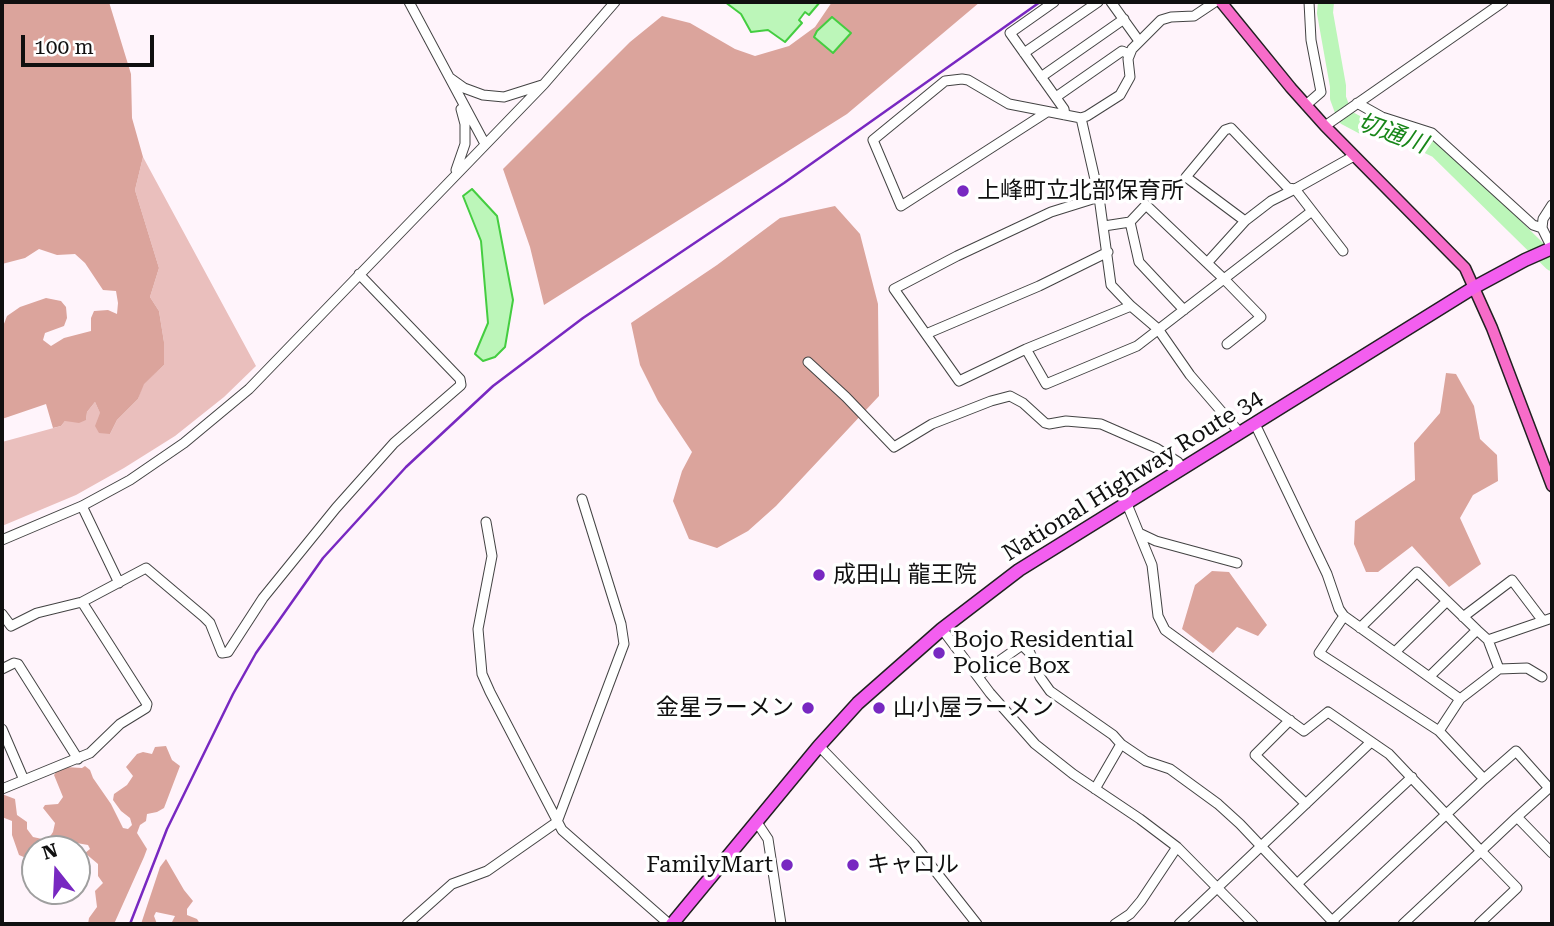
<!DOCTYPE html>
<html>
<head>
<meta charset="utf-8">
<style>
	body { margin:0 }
	#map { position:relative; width:1554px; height:926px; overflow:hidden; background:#fff4fb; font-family:"Roboto Serif",serif }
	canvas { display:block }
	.frame { position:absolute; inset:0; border:4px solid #101010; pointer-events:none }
	.north { position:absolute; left:21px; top:835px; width:70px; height:70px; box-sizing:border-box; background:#fff; border:2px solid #9f9f9f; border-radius:50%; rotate:342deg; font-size:19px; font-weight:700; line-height:28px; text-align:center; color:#101010 }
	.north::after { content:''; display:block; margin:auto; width:24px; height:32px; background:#7828c1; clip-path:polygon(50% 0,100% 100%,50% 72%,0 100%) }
	.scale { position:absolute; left:21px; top:35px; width:133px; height:32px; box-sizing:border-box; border:4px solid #101010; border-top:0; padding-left:9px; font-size:21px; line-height:24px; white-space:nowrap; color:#101010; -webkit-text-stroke:5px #fff; paint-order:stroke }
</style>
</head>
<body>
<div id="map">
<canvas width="1554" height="926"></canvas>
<div class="frame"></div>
<div class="north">N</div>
<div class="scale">100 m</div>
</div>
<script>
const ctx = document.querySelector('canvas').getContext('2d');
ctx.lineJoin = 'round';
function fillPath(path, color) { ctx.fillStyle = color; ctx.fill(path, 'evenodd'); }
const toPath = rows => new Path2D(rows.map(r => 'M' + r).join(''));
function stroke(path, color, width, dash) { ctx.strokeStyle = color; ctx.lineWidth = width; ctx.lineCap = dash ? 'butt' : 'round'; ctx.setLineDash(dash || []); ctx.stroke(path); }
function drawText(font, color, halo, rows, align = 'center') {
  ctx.font = font + ' "Roboto Serif","Noto Sans JP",serif'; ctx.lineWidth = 7; ctx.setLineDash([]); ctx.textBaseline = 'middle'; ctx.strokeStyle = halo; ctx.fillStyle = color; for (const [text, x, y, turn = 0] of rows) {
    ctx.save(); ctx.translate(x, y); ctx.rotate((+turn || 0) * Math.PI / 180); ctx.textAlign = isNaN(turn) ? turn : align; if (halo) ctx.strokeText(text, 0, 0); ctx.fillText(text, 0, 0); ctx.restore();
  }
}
fillPath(toPath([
	[143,157,256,366,224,397,175,436,124,468,76,495,2,526,2,442,61,426,65,421,86,420,87,412,95,402,110,434,117,420,138,399,143,384,164,365,164,342,159,311,150,297,159,268,135,190]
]), '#eabfbd');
fillPath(toPath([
	[2,2,109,2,131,74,132,118,143,157,135,190,159,268,150,297,159,311,164,342,164,365,144,384,138,399,117,420,110,434,99,433,95,426,100,413,95,402,87,412,86,420,79,423,65,421,61,426,53,428,46,404,2,419,2,329,7,316,20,307,46,298,61,301,66,307,67,318,64,326,45,333,43,340,51,346,64,338,91,331,91,318,94,311,108,310,117,314,118,303,116,291,103,290,85,263,75,254,57,255,39,249,25,258,2,264],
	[832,2,980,2,847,114,544,305,530,247,503,169,630,42,662,16,690,23,735,49,755,56,789,46,815,27],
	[835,206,860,234,878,304,879,396,776,506,748,531,717,548,689,539,673,501,682,471,692,452,658,401,640,365,631,323,717,265,780,218],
	[1446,373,1456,374,1474,406,1480,439,1497,455,1498,481,1473,495,1460,518,1481,564,1449,587,1412,546,1378,572,1366,572,1354,544,1355,521,1415,480,1414,443,1440,413],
	[1212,571,1229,572,1267,625,1258,636,1237,627,1213,653,1182,629,1195,585],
	[166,746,172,760,180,766,164,808,157,812,147,814,146,821,140,825,137,833,147,849,144,857,114,924,88,924,89,918,97,907,95,891,103,883,98,876,98,864,85,853,90,849,88,845,71,842,56,844,49,849,35,849,35,854,26,858,19,855,12,835,12,821,2,817,2,794,15,799,17,815,27,822,27,829,33,837,42,839,49,838,53,832,55,823,43,808,45,805,58,804,63,797,54,775,57,771,65,767,82,768,85,766,90,770,93,778,111,804,123,828,128,829,132,825,130,818,121,811,113,800,114,794,127,785,133,776,126,767,137,754,143,752,152,754,155,747],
	[166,859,184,890,193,901,187,909,187,915,197,919,200,924,171,924,175,916,156,912,154,916,157,924,141,924,160,867]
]), '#dba49c');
const water = toPath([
	[725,2,820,2,809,15,805,12,799,20,802,23,785,42,768,30,751,32,741,14,725,2],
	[832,17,851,33,833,53,814,37,817,31,832,17],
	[472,189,497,216,513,300,505,347,495,357,483,361,475,354,488,323,481,241,463,196,472,189]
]);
fillPath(water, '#bcf6b9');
stroke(water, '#44cd40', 2);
stroke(toPath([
	[1326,2,1325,13,1338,86,1338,98,1345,117,1362,126,1418,141,1437,150,1552,263]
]), '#bcf6b9', 16);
const minor = toPath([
	[409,2,485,144],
	[1054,2,1010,33,1064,109,1065,115],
	[1111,2,1139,41],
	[1024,53,1098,2],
	[1041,77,1124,19],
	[450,78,464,88,483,95,504,97,542,85],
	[1056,97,1122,51,1129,54],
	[1357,103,1382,117,1432,133,1533,225,1542,228],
	[1306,105,1321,92,1311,40,1309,2],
	[1047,112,901,206,873,140,945,81,962,79,968,80,1009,104,1081,118,1087,116,1120,95,1130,77,1128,59,1132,49,1161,20,1171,17,1194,16,1215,2],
	[1081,118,1099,197,1111,285,1131,306,1158,329,1190,375,1240,433],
	[1325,126,1503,2],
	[456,170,465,144,465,124,461,109],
	[1099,197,1051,212,957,256,894,289,959,381,1026,349,1131,306],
	[1552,205,1543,219,1542,228,1552,248],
	[1312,211,1343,251],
	[1245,221,1186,177,1225,130,1231,128,1288,188,1295,189],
	[1130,222,1139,262,1184,310],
	[1104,226,1130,222,1146,205,1225,280,1261,317,1227,344],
	[1207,263,1245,221,1271,201,1295,189],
	[926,334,1039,286,1108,252],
	[1026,349,1046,384,1137,346,1312,211,1295,189,1354,156],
	[808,362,846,397,894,447,932,424,991,401,1010,396,1023,403,1045,423,1049,424,1066,421,1101,424,1156,448,1178,462,1183,469],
	[1255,424,1327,574,1339,609,1344,616,1460,699],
	[1127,504,1152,565,1158,616,1165,630,1304,731,1328,712,1389,754,1481,851,1403,924],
	[82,506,119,583],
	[486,522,492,556,478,629,482,674,490,692,562,830,669,924],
	[1139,533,1156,541,1237,563],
	[2,540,82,506,130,480,184,443,249,389,544,84,615,2],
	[2,614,11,626,37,613,82,602,146,568,204,617,210,623,222,653,228,652,263,598,336,508,394,443,461,385,460,379,359,274],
	[1344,616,1319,653,1439,731],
	[1463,617,1512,580,1543,621],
	[1360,628,1417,572,1477,630],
	[942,629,990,693,1035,744,1073,774,1140,819,1177,847,1253,924],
	[1395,652,1447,601],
	[2,669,14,663,18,664,78,759],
	[1499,669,1527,668,1542,677],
	[978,676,1022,645,1030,653,1040,677,1050,691,1113,735,1121,744,1146,761,1170,769,1218,804,1240,824,1335,924],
	[1430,676,1477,630,1488,640,1552,618],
	[1290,720,1255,755,1306,804],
	[2,729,24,780,2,789],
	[819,746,914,844,977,924],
	[1484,779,1516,751,1549,788,1517,817],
	[24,780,90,753,120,724,146,708,147,704,82,602],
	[1095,789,1121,744],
	[756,821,768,839,781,924],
	[1297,884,1412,777],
	[1332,921,1484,779,1439,731,1460,699,1499,669,1488,640],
	[407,924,452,884,487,871,557,822,624,644,621,624,582,499],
	[1115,924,1130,914,1141,901,1177,847],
	[1179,924,1371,742],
	[1479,924,1517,888,1481,851,1517,817,1552,853]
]);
const major = toPath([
	[1221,2,1291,88,1325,126,1465,268,1492,328,1552,486]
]);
const highway = toPath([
	[672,924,819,746,858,703,942,629,1019,570,1473,288,1525,260,1552,248]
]);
stroke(minor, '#434343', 11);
stroke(major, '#212121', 13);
stroke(highway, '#212121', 15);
stroke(minor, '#fff', 9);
stroke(major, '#f76cc9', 10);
stroke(highway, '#f35eef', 12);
stroke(toPath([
	[130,924,167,829,233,694,256,653,323,558,406,467,493,386,583,318,784,183,1040,2]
]), '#7828c1', 2.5);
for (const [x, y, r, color] of [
	[963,191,7,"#7828c1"],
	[819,575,7,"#7828c1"],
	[939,653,7,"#7828c1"],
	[808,708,7,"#7828c1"],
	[879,708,7,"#7828c1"],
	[787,865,7,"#7828c1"],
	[853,865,7,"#7828c1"]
]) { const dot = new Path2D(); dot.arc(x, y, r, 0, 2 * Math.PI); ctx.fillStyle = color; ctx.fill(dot); stroke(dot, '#fff', 2.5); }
drawText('23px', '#101010', '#fff', [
	["上峰町立北部保育所",977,191],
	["成田山 龍王院",833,575],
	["Bojo Residential",953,640],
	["Police Box",953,666],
	["金星ラーメン",794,708,"right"],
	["山小屋ラーメン",893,708],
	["FamilyMart",773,865,"right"],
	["キャロル",867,865]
], 'left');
drawText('23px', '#101010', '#fff', [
	["National Highway Route 34",1133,476,-32]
]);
drawText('italic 24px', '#178618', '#fff', [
	["切通川",1392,134,20]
]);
</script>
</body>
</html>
